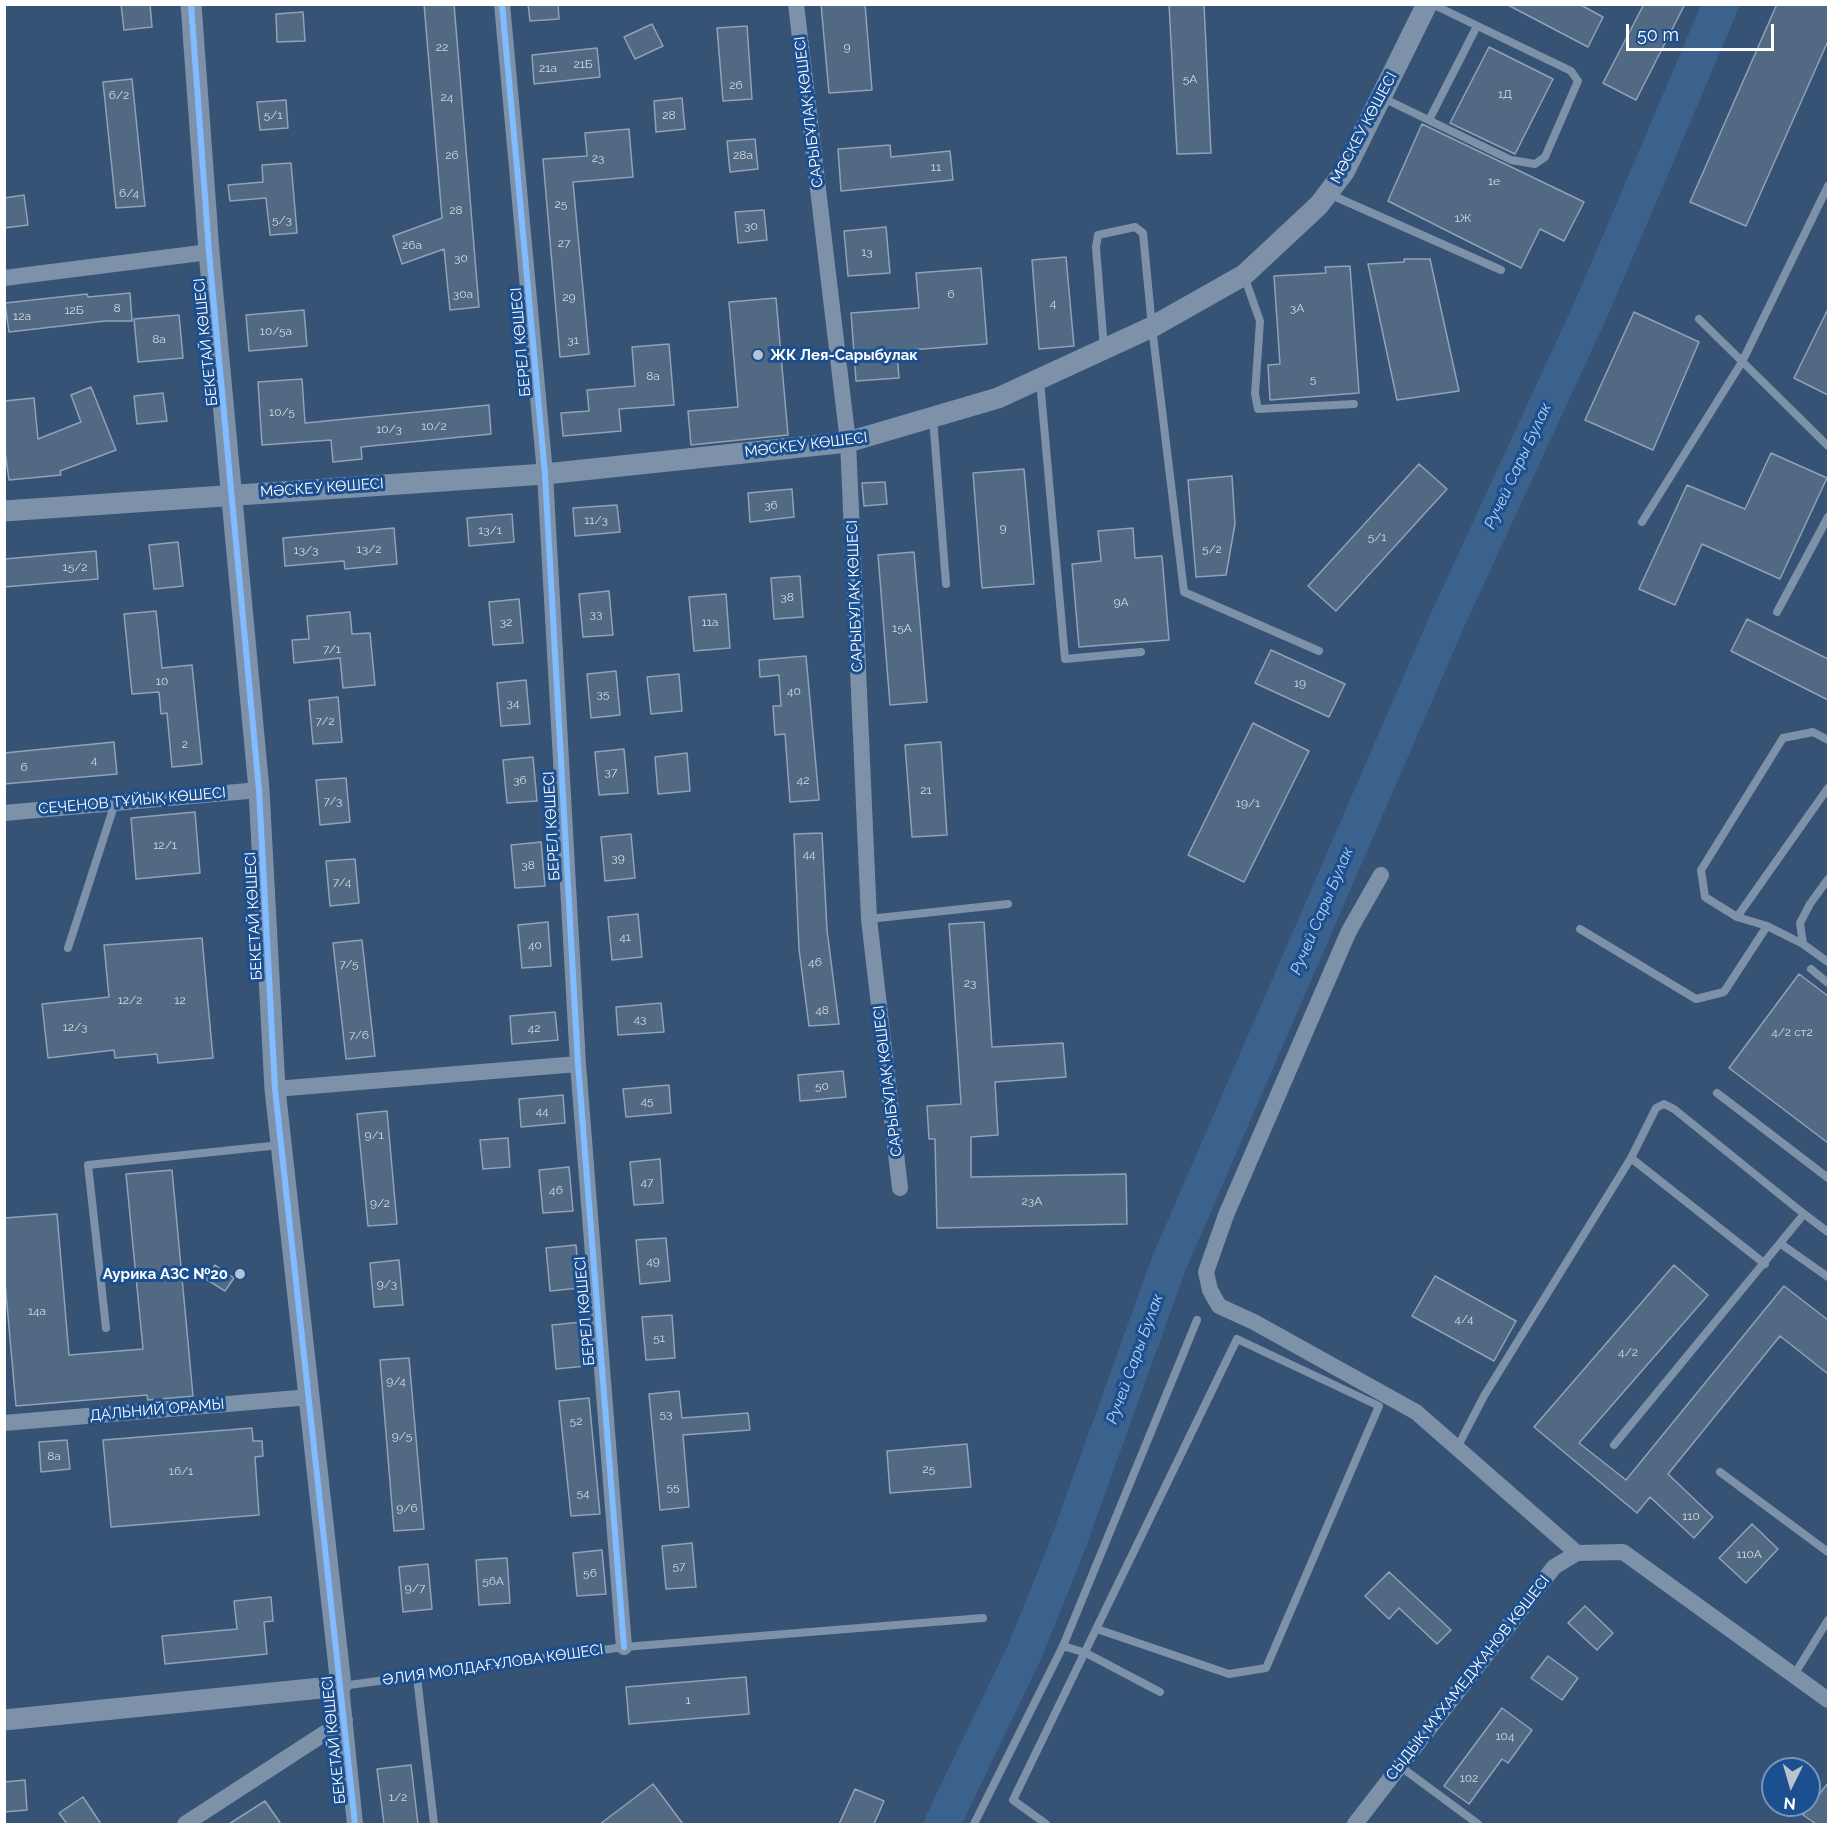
<!DOCTYPE html>
<html>
<head>
<meta charset="utf-8">
<style>
	body { margin:0 }
	#map { position:relative; width:1833px; height:1829px; overflow:hidden; background:#365274; font-family:Raleway,sans-serif }
	canvas { display:block }
	.frame { position:absolute; inset:0; border:6px solid #fff; pointer-events:none }
	.north { position:absolute; left:1761px; top:1757px; width:60px; height:60px; box-sizing:border-box; background:#1b4f8f; border:2px solid #7695bc; border-radius:50%; rotate:185deg; font-size:16px; font-weight:700; line-height:24px; text-align:center; color:#fff }
	.north::after { content:''; display:block; margin:auto; width:21px; height:27px; background:#b9c2ce; clip-path:polygon(50% 0,100% 100%,50% 72%,0 100%) }
	.scale { position:absolute; left:1626px; top:24px; width:148px; height:27px; box-sizing:border-box; border:3px solid #fff; border-top:0; padding-left:8px; font-size:18px; line-height:21px; white-space:nowrap; color:#fff; -webkit-text-stroke:4px #1b4f8f; paint-order:stroke }
</style>
</head>
<body>
<div id="map">
<canvas width="1833" height="1829"></canvas>
<div class="frame"></div>
<div class="north">N</div>
<div class="scale">50 m</div>
</div>
<script>
const ctx = document.querySelector('canvas').getContext('2d');
ctx.lineJoin = 'round';
const toPath = rows => new Path2D(rows.map(r => 'M' + r).join(''));
function stroke(path, color, width, dash) { ctx.strokeStyle = color; ctx.lineWidth = width; ctx.lineCap = dash ? 'butt' : 'round'; ctx.setLineDash(dash || []); ctx.stroke(path); }
function fillPath(path, color) { ctx.fillStyle = color; ctx.fill(path, 'evenodd'); }
function drawText(font, color, halo, rows, align = 'center') {
  ctx.font = font + ' Raleway,sans-serif'; ctx.lineWidth = 6; ctx.setLineDash([]); ctx.textBaseline = 'middle'; ctx.strokeStyle = halo; ctx.fillStyle = color; for (const [text, x, y, turn = 0] of rows) {
    ctx.save(); ctx.translate(x, y); ctx.rotate((+turn || 0) * Math.PI / 180); ctx.textAlign = isNaN(turn) ? turn : align; if (halo) ctx.strokeText(text, 0, 0); ctx.fillText(text, 0, 0); ctx.restore();
  }
}
stroke(toPath([
	[942,1824,1024,1653,1065,1552,1169,1263,1448,619,1592,307,1721,4]
]), '#3b618d', 36);
const building = toPath([
	[121,4,150,4,152,27,124,30,121,4],
	[424,4,454,4,479,307,450,310,444,249,402,264,393,236,442,218,424,4],
	[528,4,558,4,559,19,530,21,528,4],
	[821,4,865,4,872,90,829,93,821,4],
	[1169,4,1204,4,1211,153,1177,154,1169,4],
	[1506,4,1579,4,1603,17,1588,47,1506,4],
	[1644,4,1685,4,1636,100,1603,83,1644,4],
	[1777,4,1828,4,1828,41,1746,226,1690,202,1777,4],
	[303,12,305,41,277,42,276,14,303,12],
	[652,24,663,46,635,59,624,37,652,24],
	[747,26,752,99,723,101,717,28,747,26],
	[1489,47,1553,79,1515,154,1450,123,1489,47],
	[597,48,600,77,534,84,532,55,597,48],
	[132,79,145,206,116,208,103,82,132,79],
	[682,98,685,129,656,132,654,101,682,98],
	[286,100,288,128,260,130,257,102,286,100],
	[1422,124,1584,202,1564,241,1540,229,1521,268,1388,201,1422,124],
	[629,129,633,177,573,182,589,354,560,357,543,159,587,156,585,133,629,129],
	[755,139,758,169,730,172,727,141,755,139],
	[890,145,891,157,950,151,953,180,841,191,838,149,890,145],
	[291,163,297,233,270,235,266,198,230,201,228,185,263,182,262,165,291,163],
	[24,195,28,225,4,228,4,198,24,195],
	[764,210,767,240,738,243,735,212,764,210],
	[886,227,890,273,848,276,844,231,886,227],
	[1066,257,1074,346,1039,349,1032,260,1066,257],
	[1404,259,1430,259,1459,391,1397,400,1368,264,1404,262,1404,259],
	[1350,266,1359,393,1270,400,1268,365,1280,364,1274,276,1326,273,1325,267,1350,266],
	[981,268,987,344,897,351,899,378,856,381,851,313,919,308,916,273,981,268],
	[130,293,132,321,105,321,9,332,5,303,87,294,88,297,130,293],
	[776,298,788,435,691,445,688,411,738,407,729,302,776,298],
	[1828,309,1828,395,1794,378,1828,309],
	[304,310,307,346,249,351,246,315,304,310],
	[1634,312,1699,342,1653,450,1585,420,1634,312],
	[179,315,183,358,138,362,134,319,179,315],
	[669,344,674,405,619,409,621,431,563,436,561,413,589,411,587,390,635,386,632,347,669,344],
	[302,379,305,423,489,405,491,434,361,447,362,459,333,462,331,440,262,445,258,382,302,379],
	[91,387,116,450,60,471,61,475,9,480,4,444,4,401,34,398,38,439,81,422,71,395,91,387],
	[163,393,167,421,137,424,134,396,163,393],
	[1771,453,1827,478,1780,579,1702,544,1675,605,1639,589,1687,485,1745,509,1771,453],
	[1419,464,1447,489,1336,611,1308,586,1419,464],
	[1024,469,1034,584,982,588,973,473,1024,469],
	[1232,476,1235,524,1226,575,1196,577,1188,480,1232,476],
	[885,482,887,504,864,506,862,483,885,482],
	[792,489,794,517,750,522,748,493,792,489],
	[617,505,620,532,575,536,573,508,617,505],
	[512,514,514,542,469,546,467,518,512,514],
	[394,528,397,564,345,569,344,561,285,566,283,538,394,528],
	[1133,528,1135,558,1162,556,1169,640,1079,647,1072,564,1101,561,1098,531,1133,528],
	[178,542,183,586,154,589,149,545,178,542],
	[96,551,98,579,4,587,4,559,96,551],
	[914,552,927,702,890,705,878,555,914,552],
	[800,576,803,617,774,619,771,578,800,576],
	[609,591,613,635,583,637,579,594,609,591],
	[726,594,730,648,694,651,689,597,726,594],
	[519,599,523,643,493,645,489,602,519,599],
	[156,611,162,668,192,665,202,764,172,767,167,713,161,714,159,692,132,694,124,614,156,611],
	[350,612,352,634,370,633,375,685,343,688,340,658,294,663,292,640,309,639,307,616,350,612],
	[1747,619,1828,659,1828,700,1731,651,1747,619],
	[1271,650,1345,684,1329,717,1255,683,1271,650],
	[806,656,819,800,790,802,785,734,775,735,773,706,781,706,779,675,760,677,759,660,806,656],
	[616,671,620,715,591,718,587,674,616,671],
	[679,674,682,711,651,714,647,677,679,674],
	[526,680,530,724,501,726,497,683,526,680],
	[338,697,342,742,313,744,309,700,338,697],
	[1253,723,1309,751,1244,882,1188,855,1253,723],
	[114,742,117,774,4,784,4,753,114,742],
	[941,742,947,835,912,837,905,745,941,742],
	[624,749,628,793,599,795,595,752,624,749],
	[687,753,690,791,658,794,655,757,687,753],
	[533,757,537,801,507,803,503,760,533,757],
	[346,778,350,822,320,825,316,780,346,778],
	[195,812,200,873,136,879,131,818,195,812],
	[822,833,827,930,839,1024,809,1026,799,949,794,834,822,833],
	[631,834,635,878,605,881,601,837,631,834],
	[541,842,545,886,515,888,511,845,541,842],
	[355,859,359,903,330,906,326,861,355,859],
	[638,914,642,957,612,960,608,917,638,914],
	[548,922,551,966,522,968,518,925,548,922],
	[984,922,992,1047,1063,1043,1066,1077,995,1082,998,1135,971,1137,971,1177,1126,1174,1127,1224,937,1228,935,1139,929,1139,927,1106,961,1104,949,924,984,922],
	[202,938,213,1058,158,1063,157,1054,115,1058,114,1050,48,1058,42,1004,109,997,104,945,202,938],
	[362,940,375,1056,346,1059,333,943,362,940],
	[1799,974,1828,996,1828,1143,1729,1068,1799,974],
	[661,1003,664,1032,618,1035,616,1007,661,1003],
	[555,1012,558,1040,512,1044,510,1016,555,1012],
	[843,1071,846,1097,800,1101,798,1075,843,1071],
	[669,1085,671,1113,626,1117,623,1089,669,1085],
	[563,1095,565,1123,521,1127,519,1099,563,1095],
	[387,1111,397,1224,368,1226,357,1114,387,1111],
	[508,1138,510,1167,483,1169,480,1140,508,1138],
	[660,1159,663,1203,634,1205,630,1162,660,1159],
	[569,1167,573,1211,543,1213,539,1170,569,1167],
	[172,1170,193,1396,148,1400,147,1395,16,1406,4,1271,4,1218,57,1214,69,1355,143,1349,126,1174,172,1170],
	[666,1238,670,1281,640,1284,636,1240,666,1238],
	[576,1245,580,1288,550,1291,546,1248,576,1245],
	[399,1260,403,1305,374,1307,370,1263,399,1260],
	[215,1265,234,1278,225,1291,206,1279,215,1265],
	[1674,1265,1708,1295,1579,1443,1626,1480,1784,1286,1828,1320,1828,1374,1780,1336,1668,1474,1713,1517,1694,1538,1650,1497,1637,1513,1534,1427,1674,1265],
	[1435,1276,1516,1321,1494,1361,1412,1316,1435,1276],
	[672,1315,675,1358,646,1360,642,1317,672,1315],
	[582,1322,586,1366,556,1369,552,1325,582,1322],
	[409,1358,424,1529,394,1531,380,1360,409,1358],
	[679,1391,682,1418,748,1413,750,1430,683,1435,689,1507,660,1510,649,1394,679,1391],
	[589,1398,600,1514,571,1516,559,1401,589,1398],
	[252,1428,253,1441,262,1441,263,1456,255,1457,259,1515,111,1527,103,1440,252,1428],
	[67,1440,70,1469,41,1472,39,1442,67,1440],
	[967,1444,971,1487,890,1493,887,1451,967,1444],
	[1752,1524,1778,1549,1746,1583,1719,1558,1752,1524],
	[692,1543,696,1587,666,1589,662,1546,692,1543],
	[602,1550,606,1594,577,1596,573,1553,602,1550],
	[507,1558,510,1603,479,1605,476,1560,507,1558],
	[428,1564,432,1609,403,1612,399,1567,428,1564],
	[1389,1572,1451,1630,1437,1644,1399,1608,1389,1619,1365,1596,1389,1572],
	[271,1597,273,1621,264,1622,267,1654,165,1664,162,1636,237,1629,234,1601,271,1597],
	[1585,1606,1613,1633,1597,1650,1568,1623,1585,1606],
	[1548,1656,1578,1678,1562,1700,1531,1678,1548,1656],
	[746,1677,749,1714,629,1724,626,1687,746,1677],
	[1502,1708,1532,1730,1508,1763,1502,1759,1469,1804,1444,1786,1502,1708],
	[411,1765,418,1824,384,1824,377,1769,411,1765],
	[25,1780,27,1810,4,1812,4,1782,25,1780],
	[1828,1783,1828,1824,1816,1824,1803,1815,1828,1783],
	[653,1784,683,1824,600,1824,653,1784],
	[855,1789,884,1801,874,1824,839,1824,855,1789],
	[83,1797,101,1824,67,1824,59,1813,83,1797],
	[265,1801,281,1824,229,1824,265,1801]
]);
fillPath(building, '#526984');
stroke(building, '#92a2b6', 1.5);
stroke(toPath([
	[1381,97,1511,160,1535,164,1545,157,1578,81,1571,71,1432,4],
	[1429,120,1477,26],
	[1329,194,1501,270],
	[1244,276,1260,321,1255,394,1258,409,1354,404],
	[1699,319,1828,446],
	[1104,349,1096,247,1098,235,1135,227,1143,233,1152,327,1184,592,1319,651],
	[1040,381,1065,659,1141,652],
	[933,418,946,584],
	[1642,522,1742,362,1828,186],
	[1777,612,1828,517],
	[1828,879,1810,904,1800,923,1803,944,1828,962],
	[1737,917,1828,788],
	[869,919,1008,904],
	[1580,929,1696,999,1724,992,1767,926],
	[1803,944,1767,926,1737,917,1705,897,1701,870,1783,738,1813,732,1828,740],
	[68,948,115,803],
	[1811,969,1828,983],
	[1717,1093,1828,1178],
	[1631,1158,1765,1264],
	[1781,1244,1828,1277],
	[106,1328,88,1165,280,1145],
	[1614,1445,1804,1214,1828,1232],
	[1458,1446,1484,1396,1631,1158,1656,1108,1664,1104,1674,1109,1804,1214],
	[1720,1472,1828,1552],
	[1063,1646,1086,1653,1160,1692],
	[1794,1675,1828,1620],
	[417,1677,434,1824],
	[342,1686,624,1647,983,1618],
	[1401,1767,1478,1824],
	[974,1824,1063,1646,1197,1320],
	[1046,1824,1013,1800,1237,1339,1379,1406,1266,1668,1229,1674,1097,1629]
]), '#7d92a8', 8);
stroke(toPath([
	[502,4,545,474,578,1064,624,1647],
	[796,4,848,442,869,919,900,1188],
	[4,278,209,252],
	[4,813,259,790],
	[1381,875,1349,931,1226,1215,1206,1272,1210,1290,1219,1306,1254,1322,1416,1412,1577,1553],
	[275,1089,578,1064],
	[4,1423,310,1397],
	[341,1686,355,1824],
	[185,1824,345,1720],
	[1355,1824,1554,1567,1577,1553,1623,1552,1828,1700]
]), '#7d92a8', 16);
stroke(toPath([
	[4,511,545,474,848,442,998,398,1152,327,1244,275,1319,205,1344,172,1427,4],
	[4,1720,341,1686,275,1089,259,790,209,252,191,4]
]), '#7d92a8', 21);
stroke(toPath([
	[191,4,209,252,259,790,275,1089,355,1824],
	[502,4,545,474,578,1064,624,1647]
]), '#80bcff', 6);
for (const [x, y, r, color] of [
	[758,355,6,"#b9c2ce"],
	[240,1274,6,"#b9c2ce"]
]) { const dot = new Path2D(); dot.arc(x, y, r, 0, 2 * Math.PI); ctx.fillStyle = color; ctx.fill(dot); stroke(dot, '#1b4f8f', 2); }
drawText('12px', '#d4dae0', null, [
	["22",442,47],
	["9",847,47],
	["21Б",583,64],
	["21а",548,68],
	["5А",1190,79],
	["26",736,85],
	["1Д",1505,94],
	["6/2",119,95],
	["24",447,97],
	["5/1",273,115],
	["28",669,115],
	["26",452,155],
	["28а",743,155],
	["23",598,158],
	["11",936,167],
	["1е",1494,181],
	["6/4",129,193],
	["25",561,204],
	["28",456,210],
	["1Ж",1463,218],
	["5/3",282,220],
	["30",751,226],
	["27",564,243],
	["26а",412,245],
	["13",867,252],
	["30",461,258],
	["30а",463,294],
	["6",951,294],
	["29",569,297],
	["4",1053,303],
	["8",117,308],
	["3А",1297,308],
	["12Б",74,310],
	["12а",22,316],
	["10/5а",276,331],
	["8а",159,339],
	["31",573,340],
	["8а",653,376],
	["5",1313,379],
	["10/5",282,412],
	["10/2",434,426],
	["10/3",389,429],
	["36",771,505],
	["11/3",596,520],
	["9",1003,528],
	["13/1",490,530],
	["5/1",1377,537],
	["13/2",369,549],
	["5/2",1212,549],
	["13/3",306,550],
	["15/2",75,567],
	["38",787,597],
	["9А",1121,602],
	["33",596,614],
	["32",506,622],
	["11а",710,622],
	["15А",902,628],
	["7/1",332,649],
	["10",162,681],
	["19",1300,683],
	["40",794,691],
	["35",603,694],
	["34",513,703],
	["7/2",325,721],
	["2",185,744],
	["4",94,760],
	["6",24,767],
	["37",611,772],
	["36",520,780],
	["42",803,780],
	["21",926,790],
	["7/3",333,801],
	["19/1",1248,803],
	["12/1",165,845],
	["44",809,854],
	["39",618,858],
	["38",528,865],
	["7/4",342,882],
	["41",625,937],
	["40",535,945],
	["46",815,962],
	["7/5",349,964],
	["23",970,983],
	["12/2",130,1000],
	["12",180,1000],
	["48",822,1010],
	["43",640,1019],
	["12/3",75,1027],
	["42",534,1028],
	["4/2 ст2",1792,1032],
	["7/6",359,1035],
	["50",822,1086],
	["45",647,1101],
	["44",542,1111],
	["9/1",374,1135],
	["47",647,1182],
	["46",556,1190],
	["23А",1032,1201],
	["9/2",380,1203],
	["49",653,1261],
	["9/3",387,1284],
	["14а",37,1311],
	["4/4",1464,1319],
	["51",659,1338],
	["4/2",1628,1352],
	["9/4",396,1381],
	["53",666,1414],
	["52",576,1421],
	["9/5",402,1436],
	["8а",54,1456],
	["25",929,1469],
	["16/1",181,1471],
	["55",673,1487],
	["54",583,1493],
	["9/6",407,1508],
	["110",1691,1516],
	["110А",1749,1554],
	["57",679,1566],
	["56",590,1573],
	["56А",493,1581],
	["9/7",415,1588],
	["1",688,1700],
	["104",1505,1736],
	["102",1469,1778],
	["1/2",398,1797]
]);
drawText('15px', '#fff', '#1b4f8f', [
	["САРЫБҰЛАҚ КӨШЕСІ",809,112,-97],
	["МӘСКЕУ КӨШЕСІ",1364,128,-62],
	["БЕКЕТАЙ КӨШЕСІ",206,342,-96],
	["БЕРЕЛ КӨШЕСІ",521,342,-95],
	["МӘСКЕУ КӨШЕСІ",806,445,-7],
	["МӘСКЕУ КӨШЕСІ",322,488,-4],
	["САРЫБҰЛАҚ КӨШЕСІ",855,596,-92],
	["СЕЧЕНОВ ТҰЙЫҚ КӨШЕСІ",132,801,-5],
	["БЕРЕЛ КӨШЕСІ",552,826,-93],
	["БЕКЕТАЙ КӨШЕСІ",254,916,-93],
	["САРЫБҰЛАҚ КӨШЕСІ",888,1081,-97],
	["БЕРЕЛ КӨШЕСІ",585,1311,-95],
	["ДАЛЬНИЙ ОРАМЫ",157,1410,-5],
	["ӘЛИЯ МОЛДАҒҰЛОВА КӨШЕСІ",493,1665,-8],
	["СЫДЫҚ МҰХАМЕДЖАНОВ КӨШЕСІ",1468,1678,-52],
	["БЕКЕТАЙ КӨШЕСІ",334,1740,-96]
]);
drawText('bold 15px', '#fff', '#1b4f8f', [
	["ЖК Лея-Сарыбулак",770,355],
	["Аурика АЗС №20",228,1274,"right"]
], 'left');
drawText('italic 16px', '#b5d3f5', '#1b4f8f', [
	["Ручей Сары Булак",1518,466,-65],
	["Ручей Сары Булак",1322,911,-67],
	["Ручей Сары Булак",1135,1359,-70]
]);
</script>
</body>
</html>
